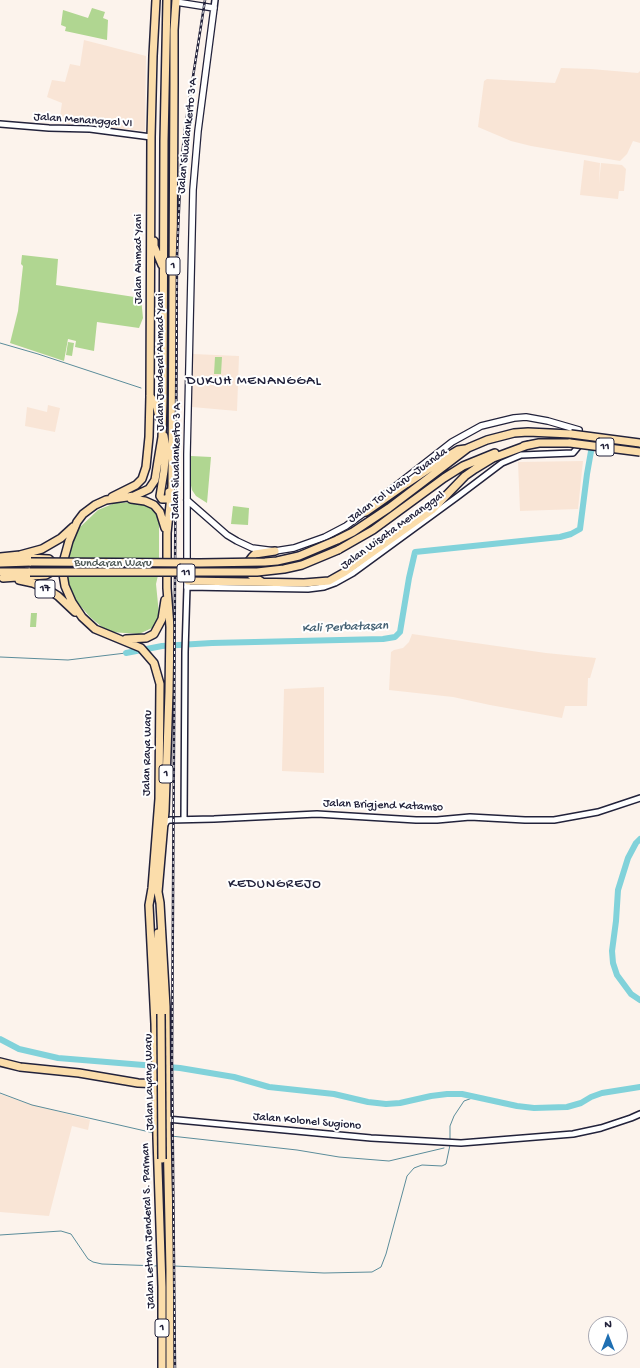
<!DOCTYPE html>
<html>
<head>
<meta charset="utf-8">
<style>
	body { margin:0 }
	#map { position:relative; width:640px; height:1368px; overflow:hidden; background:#fcf3ec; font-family:"Gochi Hand",sans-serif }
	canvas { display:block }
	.north { position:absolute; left:588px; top:1316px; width:40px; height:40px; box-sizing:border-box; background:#fff; border:1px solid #a7a7b1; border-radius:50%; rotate:0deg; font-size:11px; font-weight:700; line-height:16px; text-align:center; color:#22223b }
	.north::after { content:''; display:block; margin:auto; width:14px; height:18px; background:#1f6fb2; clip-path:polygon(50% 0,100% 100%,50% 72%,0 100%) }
</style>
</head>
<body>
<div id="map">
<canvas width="640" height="1368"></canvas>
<div class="north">N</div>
</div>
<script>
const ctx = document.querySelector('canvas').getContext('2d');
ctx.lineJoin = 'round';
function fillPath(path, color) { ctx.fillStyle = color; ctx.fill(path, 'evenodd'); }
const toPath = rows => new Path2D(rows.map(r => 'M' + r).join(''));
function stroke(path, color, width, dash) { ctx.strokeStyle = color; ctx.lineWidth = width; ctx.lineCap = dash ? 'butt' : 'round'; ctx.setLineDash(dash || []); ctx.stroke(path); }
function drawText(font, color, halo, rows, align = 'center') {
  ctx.font = font + ' "Gochi Hand",sans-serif'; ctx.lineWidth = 4; ctx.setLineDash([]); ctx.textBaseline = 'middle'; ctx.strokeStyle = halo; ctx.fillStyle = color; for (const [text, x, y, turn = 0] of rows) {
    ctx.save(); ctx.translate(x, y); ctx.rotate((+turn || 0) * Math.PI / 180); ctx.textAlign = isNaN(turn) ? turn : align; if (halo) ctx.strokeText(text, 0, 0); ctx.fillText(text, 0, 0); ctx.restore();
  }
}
fillPath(toPath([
	[84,40,146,56,145,131,59,123,62,103,47,97,52,80,65,82,70,64,80,66],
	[561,68,591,69,638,73,640,71,640,143,633,141,627,154,620,161,531,146,511,141,478,127,484,81,487,79,555,83],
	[584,160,600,163,599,184,601,163,622,165,626,169,624,191,619,191,618,199,580,195],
	[193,354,239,356,237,411,192,407],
	[48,405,60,408,55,432,25,426,27,407,47,412],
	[583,461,578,509,520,511,518,462],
	[412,634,546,653,596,658,590,678,588,678,587,706,565,706,562,718,490,705,453,697,389,690,391,652,394,650,403,648,409,642],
	[324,687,324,773,282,771,284,689],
	[0,1094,23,1102,90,1120,88,1130,72,1126,49,1216,0,1212]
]), '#f9e5d6');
fillPath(toPath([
	[92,8,105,12,103,18,108,20,107,40,65,31,66,27,61,25,63,10,88,18],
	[22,255,58,259,56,285,141,298,143,318,139,328,97,322,94,351,75,347,76,341,68,339,64,361,10,343,18,311,23,266,21,264],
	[68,342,74,343,72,356,66,355],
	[215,357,222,357,221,374,214,374],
	[191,456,211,457,207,503,196,496,192,490,190,481],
	[140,502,153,508,159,518,159,571,156,584,159,614,156,623,152,628,139,634,111,632,102,627,90,617,77,602,71,591,68,579,67,558,71,543,77,530,98,510,115,503],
	[233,506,249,508,248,525,231,524],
	[31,613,37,613,36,627,30,627]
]), '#b0d691');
stroke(toPath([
	[0,343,38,354,141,388],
	[160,377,160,335],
	[0,657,68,660,126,653],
	[0,1093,32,1105,154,1133],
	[171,1136,297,1150,339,1157,389,1161,444,1148],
	[450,1139,450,1126,454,1116,464,1101,475,1097],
	[0,1235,61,1231,71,1234,88,1259,93,1262,102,1264,159,1266],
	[174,1266,324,1273,372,1272,381,1267,386,1254,407,1176,414,1168,422,1165,442,1166,446,1164,450,1145]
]), '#5b8c9a', 1);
stroke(toPath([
	[126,653,162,646,212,643,383,639,395,637,400,632,409,578,415,552,560,537,571,534,580,529,587,474,593,440,640,448],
	[640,839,636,843,628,858,618,890,616,921,612,951,613,963,617,975,631,994,640,1000],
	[0,1039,19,1049,58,1058,180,1068,234,1077,269,1087,334,1094,368,1102,386,1104,400,1103,431,1096,447,1094,462,1094,517,1106,534,1108,567,1107,581,1103,591,1097,602,1093,640,1087]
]), '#81d2da', 6);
const tertiary = toPath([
	[214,8,215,0],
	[0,124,49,128,90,129,151,137],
	[184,819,185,652,187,587,308,589,324,587,335,583,353,573,457,497,502,463,521,455,573,453,578,447,579,432],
	[164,826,167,821,170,820,214,819,317,814,416,820,437,820,470,817,525,820,554,820,598,812,640,798],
	[167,1119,371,1138,461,1143,573,1134,601,1128,631,1118,640,1114]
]);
const secondary = toPath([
	[176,2,214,8,198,131,193,190,187,454,187,587],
	[187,500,227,535,237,541,252,548,275,551,294,548,325,537,346,526,368,510],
	[374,503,452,442,481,426,514,418,526,417,548,421,579,430]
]);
const trunk = toPath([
	[154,241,154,246,162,265],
	[150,396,156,404,159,417],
	[164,436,166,449,164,471,160,496,162,499,166,499,169,497,169,492],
	[112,497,136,485,142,479,146,467,149,437,150,396,151,137,153,56,156,0],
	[131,499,145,501,154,505,160,512,165,528],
	[0,557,20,555,42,549,61,538,73,527],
	[3,578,46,575,53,571,53,563,49,559,9,557],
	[19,580,33,583,50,591,58,596,75,612],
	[126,639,146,638,154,634,162,619,165,600],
	[158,933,157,952,161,1014],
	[0,1062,20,1067,79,1073,138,1083,161,1084],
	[162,1368,162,1287,157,1138,155,1024,149,905,152,888,159,799,160,684,154,663,141,648,95,629,82,617,72,602,65,586,63,574,64,559,69,541,77,522,83,514,95,505,106,500,134,496,149,489,155,480,158,461,162,437,163,400,164,141,167,0],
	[170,1368,170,1270,167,1131,166,1007,160,903,158,892,165,811,169,692,170,627,167,588,167,533,172,486,174,83,174,30,176,0]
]);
const motorway = toPath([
	[524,446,539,443,570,443],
	[366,512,406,484,448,456,458,450,465,449],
	[337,540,353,532,389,508,468,448,487,440,514,433,528,432,571,434],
	[338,550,373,530,444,478,463,466,495,453],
	[0,563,31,562],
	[0,572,30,572],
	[188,581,304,583,329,581,345,572,432,510,465,476,475,469,493,458,528,445],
	[262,582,251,575,248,567,249,561,252,557,255,554,275,551]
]);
stroke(tertiary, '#22223b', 8);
stroke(secondary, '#22223b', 8);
stroke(trunk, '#22223b', 10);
stroke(motorway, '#22223b', 10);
stroke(tertiary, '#fff', 5);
stroke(secondary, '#fff', 5.5);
stroke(trunk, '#fbddab', 7);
stroke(motorway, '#fbddab', 7);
const rail = toPath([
	[175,1368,172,1060,177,254,181,165,185,128,205,0]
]);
stroke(rail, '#22223b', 2.5);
stroke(rail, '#fff', 1, [3]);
const trunkBridge = toPath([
	[161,1014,162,1159]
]);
const motorwayBridge = toPath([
	[571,434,640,443],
	[570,443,640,452],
	[31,562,200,563,265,562,277,561,299,556,337,540],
	[30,572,257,572,284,569,302,565,338,550]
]);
stroke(trunkBridge, '#22223b', 10, []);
stroke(motorwayBridge, '#22223b', 10, []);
stroke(trunkBridge, '#fbddab', 7);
stroke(motorwayBridge, '#fbddab', 7);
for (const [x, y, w] of [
	[173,266,14],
	[605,447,18],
	[186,573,18],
	[45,589,20],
	[166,774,14],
	[162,1328,14]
]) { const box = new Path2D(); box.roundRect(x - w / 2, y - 9, w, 18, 3); ctx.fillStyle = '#fff'; ctx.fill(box); stroke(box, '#22223b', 1); }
drawText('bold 11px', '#22223b', null, [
	["1",173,266],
	["11",605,447],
	["11",186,573],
	["17",45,589],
	["1",166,774],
	["1",162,1328]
]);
drawText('12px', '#22223b', '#fff', [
	["Jalan Menanggal VI",83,121,4],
	["Jalan Siwalankerto 3 A",188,136,-84],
	["Jalan Ahmad Yani",139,259,-90],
	["Jalan Jenderal Ahmad Yani",161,362,-90],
	["Jalan Siwalankerto 3 A",177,461,-89],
	["Jalan Tol Waru–Juanda",398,486,-36],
	["Jalan Wisata Menanggal",393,531,-36],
	["Jalan Raya Waru",148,753,-89],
	["Jalan Brigjend Katamso",383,806,2],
	["Jalan Layang Waru",150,1082,-91],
	["Jalan Kolonel Sugiono",307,1122,5],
	["Jalan Letnan Jenderal S. Parman",149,1226,-92]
]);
drawText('12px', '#4d5855', '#fff', [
	["Bundaran Waru",113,564]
]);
drawText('italic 13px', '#436073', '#fff', [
	["Kali Perbatasan",345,628,-2]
]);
ctx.letterSpacing = '1px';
drawText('14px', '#22223b', '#fff', [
	["DUKUH MENANGGAL",254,382],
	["KEDUNGREJO",275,885]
]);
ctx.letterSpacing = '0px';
</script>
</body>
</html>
